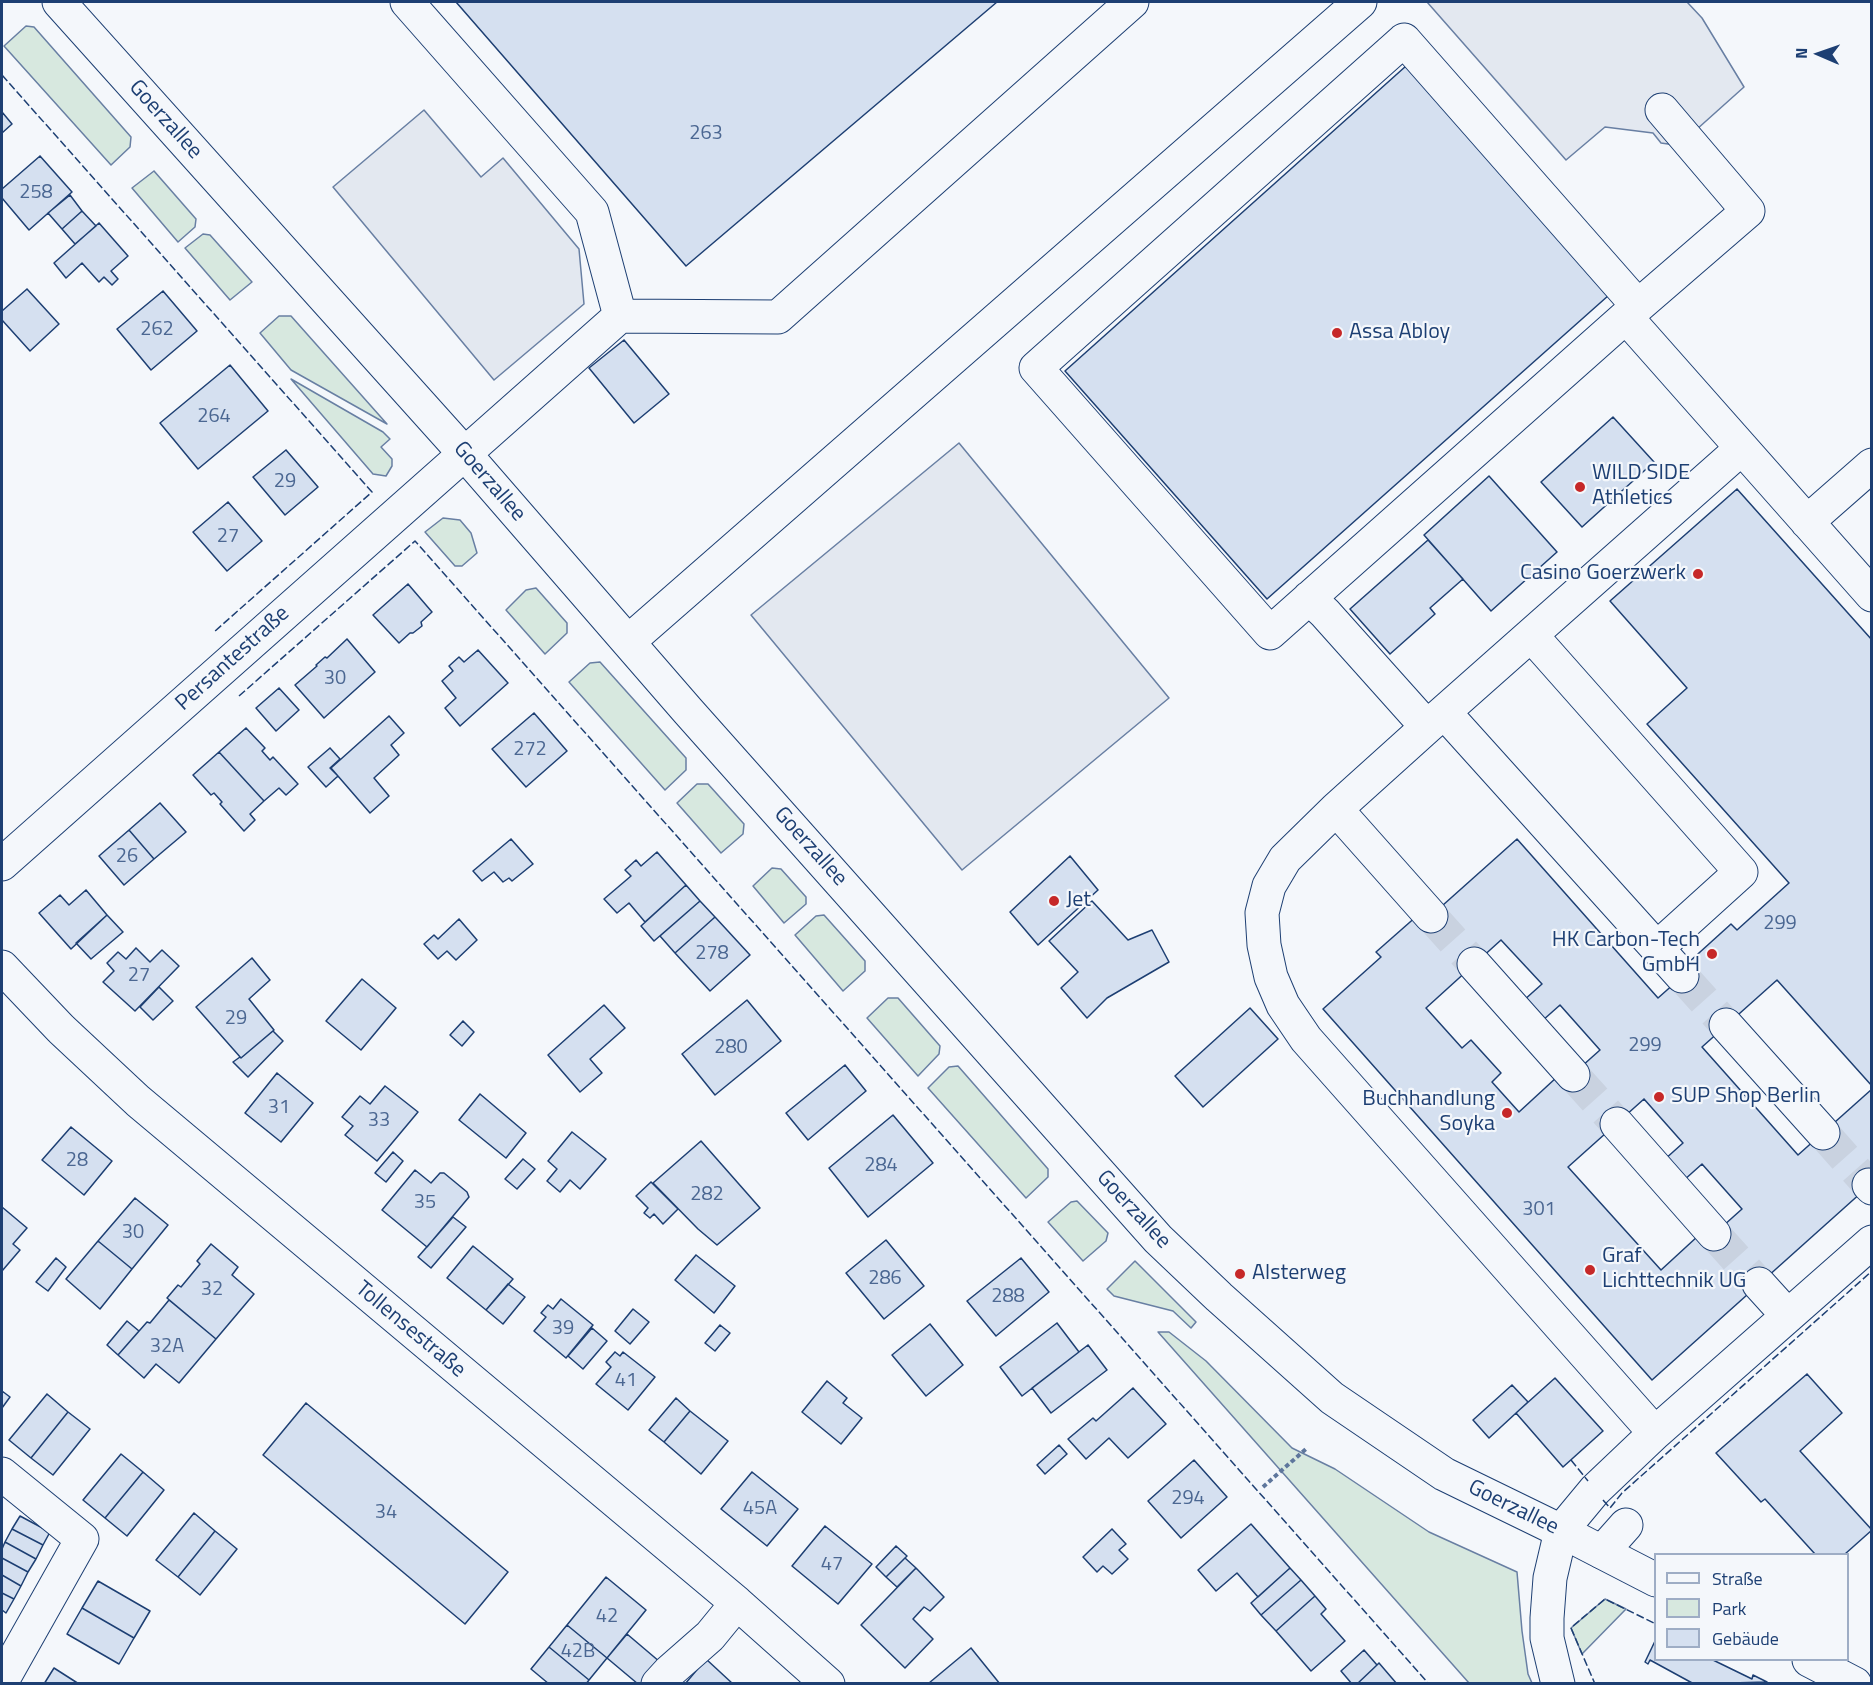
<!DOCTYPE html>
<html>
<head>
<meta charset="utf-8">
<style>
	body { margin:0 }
	#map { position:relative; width:1873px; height:1685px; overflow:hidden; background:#f4f7fb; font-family:"Titillium Web",sans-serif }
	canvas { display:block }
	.frame { position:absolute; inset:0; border:3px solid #1d3f73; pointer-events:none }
	.legend { position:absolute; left:1654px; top:1553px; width:195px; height:108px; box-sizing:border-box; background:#f4f7fb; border:2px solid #9eadc5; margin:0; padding:8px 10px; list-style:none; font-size:18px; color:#1d3f73 }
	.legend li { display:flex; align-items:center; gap:12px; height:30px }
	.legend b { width:30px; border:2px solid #9eadc5 }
	.north { position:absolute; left:1789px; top:24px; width:60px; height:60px; -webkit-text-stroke:4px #f4f7fb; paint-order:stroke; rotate:272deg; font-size:16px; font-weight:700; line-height:24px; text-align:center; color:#1d3f73 }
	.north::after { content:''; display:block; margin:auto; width:21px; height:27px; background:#1d3f73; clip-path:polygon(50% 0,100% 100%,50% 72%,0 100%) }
</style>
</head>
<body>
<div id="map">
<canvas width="1873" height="1685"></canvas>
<div class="frame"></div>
<ul class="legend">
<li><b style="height:8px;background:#f4f7fb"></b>Straße</li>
<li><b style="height:16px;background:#d7e8df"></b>Park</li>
<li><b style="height:16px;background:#d5e0f0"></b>Gebäude</li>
</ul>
<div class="north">N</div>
</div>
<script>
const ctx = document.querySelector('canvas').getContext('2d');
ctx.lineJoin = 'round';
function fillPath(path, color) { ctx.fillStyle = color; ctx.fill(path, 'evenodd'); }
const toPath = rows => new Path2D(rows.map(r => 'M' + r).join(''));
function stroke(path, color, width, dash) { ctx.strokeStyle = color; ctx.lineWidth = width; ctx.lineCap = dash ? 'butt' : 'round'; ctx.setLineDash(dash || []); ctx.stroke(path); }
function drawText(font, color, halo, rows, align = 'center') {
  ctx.font = font + ' "Titillium Web",sans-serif'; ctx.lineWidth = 4.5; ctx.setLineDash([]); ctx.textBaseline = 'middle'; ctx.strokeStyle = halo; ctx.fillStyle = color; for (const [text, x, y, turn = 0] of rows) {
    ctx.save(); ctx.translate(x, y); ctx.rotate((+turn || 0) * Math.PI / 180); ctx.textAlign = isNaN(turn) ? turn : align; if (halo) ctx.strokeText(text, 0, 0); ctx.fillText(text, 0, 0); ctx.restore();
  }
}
const green = toPath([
	[26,26,34,27,131,137,130,147,111,165,4,46,26,26],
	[154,171,196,219,195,227,178,242,132,188,154,171],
	[203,234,210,235,252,282,230,300,185,248,203,234],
	[279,316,291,316,387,424,291,370,260,333,279,316],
	[291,379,383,432,390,439,381,447,392,459,392,466,386,476,373,474,291,379],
	[443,518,460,520,471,533,477,553,462,566,455,566,425,532,443,518],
	[536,588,567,623,567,633,545,654,506,610,526,590,536,588],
	[600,662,686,758,686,770,665,790,569,682,590,663,600,662],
	[697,784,708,784,744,824,743,834,721,853,677,803,697,784],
	[772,868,781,869,806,897,806,904,784,923,753,886,772,868],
	[824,915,865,961,865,971,843,991,795,935,816,916,824,915],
	[888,998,898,998,940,1046,939,1054,918,1076,867,1018,888,998],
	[958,1066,1048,1169,1048,1177,1026,1198,928,1088,949,1067,958,1066],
	[1077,1201,1108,1233,1106,1241,1083,1261,1048,1222,1071,1202,1077,1201],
	[1135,1261,1196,1322,1191,1328,1173,1311,1114,1296,1107,1289,1135,1261],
	[1158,1332,1169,1332,1206,1361,1292,1448,1335,1469,1429,1532,1517,1572,1522,1631,1528,1674,1532,1683,1469,1683,1158,1332],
	[1605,1599,1626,1609,1582,1654,1571,1628,1605,1599]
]);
fillPath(green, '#d7e8df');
stroke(green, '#687fa3', 1.5);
const parking = toPath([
	[1427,2,1687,2,1702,18,1744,87,1696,130,1675,145,1661,143,1653,133,1605,127,1566,160,1427,2],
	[424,110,481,177,503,158,579,249,584,304,494,380,333,187,424,110],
	[959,443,1169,698,962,870,751,615,959,443]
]);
fillPath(parking, '#e3e8f0');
stroke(parking, '#687fa3', 1.5);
const building = toPath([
	[456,2,997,2,686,266,456,2],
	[1406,66,1609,295,1267,599,1065,371,1406,66],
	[2,112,12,124,2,133,2,112],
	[40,156,72,192,29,230,2,198,2,189,40,156],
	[70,195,82,211,62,229,48,213,70,195],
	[82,211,96,226,75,244,62,229,82,211],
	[99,223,128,256,111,271,118,279,112,285,104,277,99,282,82,263,66,278,54,263,99,223],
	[27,289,59,324,30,351,2,320,2,311,27,289],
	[163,291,197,331,151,370,117,329,163,291],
	[624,340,669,394,634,423,589,368,624,340],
	[230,365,268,411,198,469,160,423,230,365],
	[1613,417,1654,462,1582,527,1541,482,1613,417],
	[286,450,318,487,285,515,253,477,286,450],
	[1489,476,1557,552,1491,611,1424,535,1489,476],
	[1737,489,1872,640,1872,1086,1777,980,1702,1047,1798,1155,1872,1089,1872,1183,1652,1380,1323,1009,1381,957,1376,952,1418,915,1424,922,1517,839,1658,998,1693,967,1689,962,1731,924,1737,930,1789,883,1647,724,1687,688,1610,601,1737,489],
	[1501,940,1542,984,1523,1001,1542,1021,1560,1005,1600,1050,1563,1083,1557,1077,1519,1112,1492,1082,1501,1073,1471,1040,1462,1048,1426,1008,1501,940],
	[1644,1099,1683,1143,1664,1160,1683,1181,1702,1164,1742,1209,1704,1243,1698,1236,1661,1270,1568,1167,1644,1099],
	[228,502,262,541,227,571,193,532,228,502],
	[1428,540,1463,579,1430,608,1435,614,1390,654,1350,609,1428,540],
	[408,584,432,612,421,622,422,626,413,633,410,633,399,643,373,615,408,584],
	[347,639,375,672,324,718,295,685,317,666,316,665,325,657,327,658,347,639],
	[478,650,508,683,460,726,445,708,456,698,442,681,453,671,449,666,459,657,464,662,478,650],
	[279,688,299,710,276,731,256,708,279,688],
	[534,713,567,751,526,787,492,749,534,713],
	[389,716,404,733,391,745,399,755,374,778,389,796,370,813,331,768,389,716],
	[246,728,265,748,262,751,270,760,273,757,298,784,286,795,279,788,264,801,219,752,246,728],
	[330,748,340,759,330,768,338,776,326,787,308,767,330,748],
	[219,752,264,801,250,814,255,820,244,831,220,804,222,802,214,793,211,795,193,775,219,752],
	[160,803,186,832,154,859,129,830,160,803],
	[129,830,154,859,124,885,99,856,129,830],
	[511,839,533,864,512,881,509,878,503,882,494,872,482,881,473,871,511,839],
	[657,852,686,885,645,922,629,903,617,913,604,899,631,876,625,870,636,860,641,866,657,852],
	[1070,856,1098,890,1038,945,1010,912,1070,856],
	[686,885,700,901,654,941,641,926,686,885],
	[86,890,107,915,71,949,39,913,60,895,69,905,86,890],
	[700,901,715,917,675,953,660,936,700,901],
	[1092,901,1128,940,1152,930,1169,962,1107,998,1087,1018,1061,988,1078,972,1049,941,1092,901],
	[107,915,123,932,91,959,76,943,107,915],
	[715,917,750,955,710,991,675,953,715,917],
	[459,919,477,940,456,960,447,951,438,959,424,944,434,935,438,939,459,919],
	[136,948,150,962,162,950,179,966,135,1011,103,982,114,971,107,963,118,952,126,959,136,948],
	[252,958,270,980,249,999,274,1030,241,1058,196,1007,252,958],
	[362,979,396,1008,361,1050,326,1021,362,979],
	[159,987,173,1001,153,1020,140,1007,159,987],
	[747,1000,781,1041,715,1095,682,1054,747,1000],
	[604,1005,625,1028,590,1059,602,1073,580,1092,548,1055,604,1005],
	[1250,1008,1278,1039,1203,1107,1175,1076,1250,1008],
	[463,1021,474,1032,462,1046,450,1035,463,1021],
	[273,1031,283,1041,248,1077,233,1062,240,1057,241,1058,273,1031],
	[845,1065,866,1091,808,1140,786,1113,845,1065],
	[277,1073,313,1103,281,1142,245,1113,277,1073],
	[385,1086,418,1112,377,1161,345,1135,353,1126,342,1117,360,1096,370,1104,385,1086],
	[480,1094,526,1133,506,1158,459,1120,480,1094],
	[893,1115,933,1163,868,1217,829,1168,893,1115],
	[71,1127,112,1161,84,1195,42,1160,71,1127],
	[572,1132,606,1159,580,1189,570,1180,560,1192,547,1181,557,1169,548,1161,572,1132],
	[701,1141,760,1208,717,1245,698,1229,653,1183,701,1141],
	[393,1152,403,1161,386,1182,375,1173,393,1152],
	[523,1159,535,1169,517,1189,505,1179,523,1159],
	[415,1170,431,1183,440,1173,444,1173,467,1192,469,1197,427,1247,382,1210,415,1170],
	[651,1182,678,1209,663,1224,654,1214,650,1218,644,1213,648,1208,636,1196,651,1182],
	[135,1198,168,1225,132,1269,98,1241,135,1198],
	[2,1207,27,1228,13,1244,20,1250,2,1271,2,1207],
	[453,1217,466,1227,431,1268,418,1257,453,1217],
	[886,1240,924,1286,884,1319,846,1273,886,1240],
	[98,1241,132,1269,100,1309,66,1279,98,1241],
	[211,1244,238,1267,232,1275,254,1294,216,1339,167,1298,178,1285,181,1287,200,1264,197,1261,211,1244],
	[473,1246,513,1279,486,1310,447,1278,473,1246],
	[696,1255,735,1286,714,1313,675,1280,696,1255],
	[56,1258,66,1267,48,1291,36,1282,56,1258],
	[1021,1258,1049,1292,996,1336,967,1301,1021,1258],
	[508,1284,525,1297,503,1324,486,1310,508,1284],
	[561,1299,593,1325,566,1358,534,1331,546,1317,541,1313,548,1305,553,1309,561,1299],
	[169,1300,216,1339,179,1383,156,1364,144,1378,118,1355,147,1322,150,1323,169,1300],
	[633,1309,649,1322,630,1344,615,1331,633,1309],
	[127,1321,139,1331,118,1355,107,1345,127,1321],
	[1057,1323,1079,1352,1022,1396,1000,1367,1057,1323],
	[930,1324,963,1365,926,1396,892,1355,930,1324],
	[720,1325,730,1333,715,1351,705,1343,720,1325],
	[592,1328,607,1341,583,1369,568,1356,592,1328],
	[1088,1345,1107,1370,1051,1413,1032,1388,1088,1345],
	[615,1352,620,1356,623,1352,655,1377,628,1410,596,1384,611,1367,606,1362,615,1352],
	[1807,1374,1842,1413,1800,1451,1872,1530,1845,1554,1815,1554,1765,1499,1761,1502,1716,1453,1807,1374],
	[1555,1378,1603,1431,1563,1467,1516,1413,1555,1378],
	[827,1381,847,1398,843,1403,862,1418,841,1444,802,1412,827,1381],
	[1512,1385,1528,1402,1489,1438,1473,1420,1512,1385],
	[1133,1388,1166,1424,1128,1458,1109,1438,1086,1459,1068,1439,1093,1418,1096,1421,1133,1388],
	[2,1391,10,1397,2,1408,2,1391],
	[47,1394,68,1412,31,1458,9,1440,47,1394],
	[676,1398,690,1411,664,1442,649,1430,676,1398],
	[306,1403,508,1572,465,1624,263,1455,306,1403],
	[690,1411,728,1441,701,1474,664,1442,690,1411],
	[68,1412,90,1429,53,1475,31,1458,68,1412],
	[1059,1445,1067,1454,1045,1474,1037,1465,1059,1445],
	[121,1454,143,1472,105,1518,83,1500,121,1454],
	[1194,1460,1227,1497,1181,1538,1148,1501,1194,1460],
	[143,1472,164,1490,127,1536,105,1518,143,1472],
	[752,1472,798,1509,767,1546,721,1509,752,1472],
	[194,1513,215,1531,178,1577,156,1560,194,1513],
	[20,1516,50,1532,43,1545,12,1529,20,1516],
	[1251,1524,1290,1568,1258,1597,1237,1573,1216,1591,1198,1570,1251,1524],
	[825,1526,872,1564,838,1604,792,1566,825,1526],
	[12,1529,43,1545,36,1559,5,1542,12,1529],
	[1112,1529,1126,1544,1119,1550,1128,1559,1112,1574,1103,1566,1097,1572,1083,1557,1112,1529],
	[215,1531,237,1549,200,1595,178,1577,215,1531],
	[5,1542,36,1559,28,1572,2,1558,2,1549,5,1542],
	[896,1546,907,1556,886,1577,876,1567,896,1546],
	[2,1558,28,1572,21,1586,2,1575,2,1558],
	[905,1558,916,1568,897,1587,886,1577,905,1558],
	[916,1568,944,1597,930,1611,924,1607,913,1619,933,1639,905,1668,861,1625,916,1568],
	[1290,1568,1301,1580,1261,1615,1251,1603,1290,1568],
	[2,1575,21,1586,14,1599,2,1593,2,1575],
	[606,1577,646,1610,607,1658,567,1625,606,1577],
	[1301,1580,1315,1596,1276,1631,1261,1615,1301,1580],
	[98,1581,150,1611,134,1638,82,1608,98,1581],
	[2,1593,14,1599,6,1613,2,1610,2,1593],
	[1315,1596,1326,1609,1321,1614,1345,1641,1311,1671,1276,1631,1315,1596],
	[82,1608,134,1638,119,1664,67,1634,82,1608],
	[567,1625,607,1658,589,1680,549,1647,567,1625],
	[627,1634,660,1662,643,1684,638,1684,607,1658,627,1634],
	[1656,1639,1656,1660,1713,1660,1752,1679,1753,1675,1767,1682,1694,1684,1650,1660,1648,1664,1645,1662,1656,1639],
	[549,1647,589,1680,586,1684,549,1684,531,1669,549,1647],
	[971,1648,1000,1684,930,1684,929,1683,971,1648],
	[1364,1650,1377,1665,1357,1684,1352,1684,1341,1671,1364,1650],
	[706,1659,733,1684,685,1684,706,1659],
	[1379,1663,1397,1684,1357,1684,1377,1665,1379,1663],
	[54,1668,79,1684,44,1684,54,1668]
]);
fillPath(building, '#d5e0f0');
stroke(building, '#1d3f73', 1.5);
stroke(toPath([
	[1431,916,1474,964],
	[1682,976,1726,1025],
	[1573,1075,1617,1124],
	[1823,1133,1869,1185],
	[1714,1234,1759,1284]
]), '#c9d2e0', 33, [33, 16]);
const minor = toPath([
	[407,2,592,212,620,316],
	[1404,40,1638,306,1270,633,1036,368,1404,40],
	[1638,306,1748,211,1662,110],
	[1626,317,1872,595],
	[1807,522,1872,465],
	[1309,598,1325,613,1427,727],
	[1531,635,1741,872,1657,948],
	[629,641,1360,2],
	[1444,712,1682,976],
	[1336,809,1431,916],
	[2,864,620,316,778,317,1132,2],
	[1474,964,1573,1075],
	[2,967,61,1029,138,1101,737,1603,828,1684],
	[1726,1025,1823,1133],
	[1617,1124,1714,1234],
	[1869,1185,1872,1188],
	[1759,1284,1788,1316],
	[1655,1433,1306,1039,1283,1005,1271,977,1264,945,1262,913,1269,886,1285,859,1336,809,1427,727,1742,448],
	[2,1474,82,1539,2,1681],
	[1602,1552,1626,1525],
	[658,1684,669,1672,710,1636,737,1603],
	[1558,1684,1547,1638,1547,1618,1550,1578,1561,1531,1595,1490,1655,1433,1872,1242]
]);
const major = toPath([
	[59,2,464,453,688,711,1158,1239,1219,1297,1332,1398,1444,1474,1561,1531,1656,1580],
	[1809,1660,1855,1684]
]);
stroke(minor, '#1d3f73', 35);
stroke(major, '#1d3f73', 35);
stroke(toPath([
	[1263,1487,1307,1448]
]), '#5e769c', 4, [4.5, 3]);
stroke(minor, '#f4f7fb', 33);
stroke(major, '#f4f7fb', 33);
stroke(toPath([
	[2,75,372,492,214,632],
	[239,696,415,541,1429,1684],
	[1571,1460,1588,1481],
	[1603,1500,1610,1508,1622,1493,1872,1271],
	[1573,1626,1605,1599,1656,1624],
	[1571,1628,1595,1684]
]), '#1d3f73', 1.5, [8, 3]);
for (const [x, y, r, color] of [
	[1337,333,6,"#c62828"],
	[1580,487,6,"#c62828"],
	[1698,574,6,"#c62828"],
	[1054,901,6,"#c62828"],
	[1712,954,6,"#c62828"],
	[1659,1097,6,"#c62828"],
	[1507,1113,6,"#c62828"],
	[1590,1270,6,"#c62828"],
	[1240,1274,6,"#c62828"]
]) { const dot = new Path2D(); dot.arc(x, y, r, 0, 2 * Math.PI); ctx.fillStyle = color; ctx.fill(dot); stroke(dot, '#f4f7fb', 2); }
drawText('20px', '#4b6792', null, [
	["263",706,134],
	["258",36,193],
	["262",157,330],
	["264",214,417],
	["29",285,482],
	["27",228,537],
	["30",335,679],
	["272",530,750],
	["26",127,857],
	["299",1780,924],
	["278",712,954],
	["27",139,976],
	["29",236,1019],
	["299",1645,1046],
	["280",731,1048],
	["31",279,1108],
	["33",379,1121],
	["28",77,1161],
	["284",881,1166],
	["282",707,1195],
	["35",425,1203],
	["301",1539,1210],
	["30",133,1233],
	["286",885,1279],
	["32",212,1290],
	["288",1008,1297],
	["39",563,1329],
	["32A",167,1347],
	["41",626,1381],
	["294",1188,1499],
	["45A",760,1509],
	["34",386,1513],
	["47",832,1565],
	["42",607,1617],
	["42B",578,1652]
]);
drawText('22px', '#1d3f73', '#f4f7fb', [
	["Goerzallee",165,120,48],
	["Goerzallee",489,482,49],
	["Persantestraße",233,659,-42],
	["Goerzallee",810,847,48],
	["Goerzallee",1133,1210,47],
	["Tollensestraße",410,1330,40],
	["Goerzallee",1513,1508,26]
]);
drawText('22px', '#1d3f73', '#f4f7fb', [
	["Assa Abloy",1349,333],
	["WILD SIDE",1592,474],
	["Athletics",1592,499],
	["Casino Goerzwerk",1686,574,"right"],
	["Jet",1066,901],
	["HK Carbon-Tech",1700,941,"right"],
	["GmbH",1700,966,"right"],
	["SUP Shop Berlin",1671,1097],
	["Buchhandlung",1495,1100,"right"],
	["Soyka",1495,1125,"right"],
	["Graf",1602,1257],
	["Lichttechnik UG",1602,1282],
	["Alsterweg",1252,1274]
], 'left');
</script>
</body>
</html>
